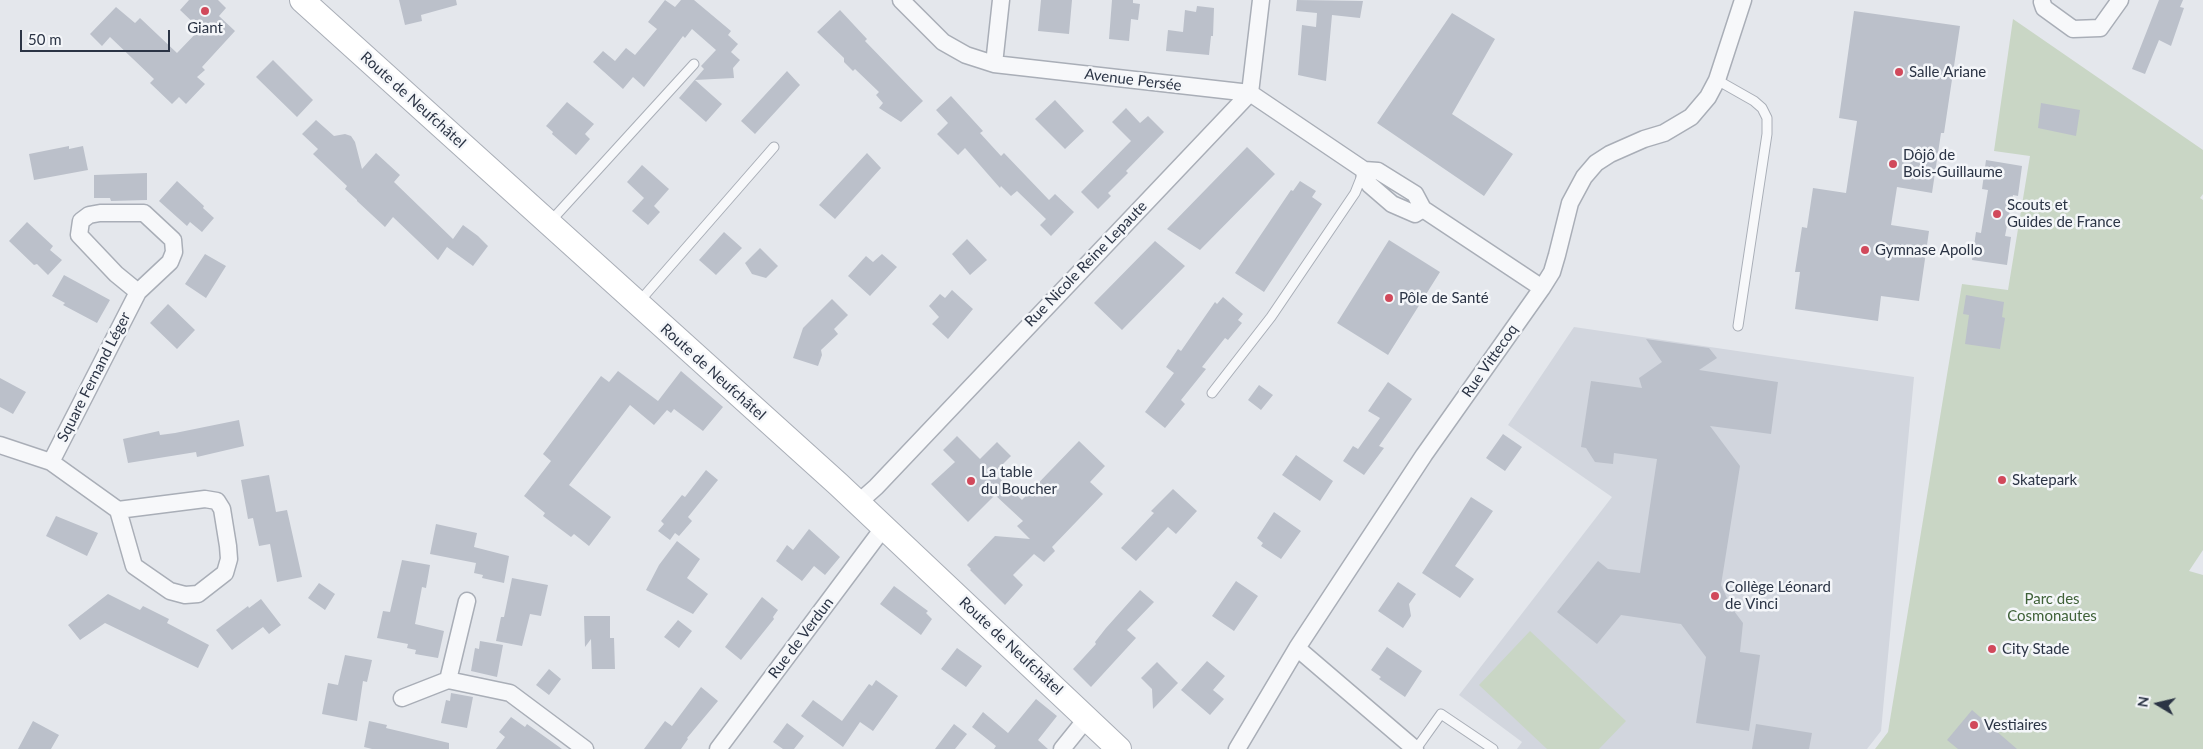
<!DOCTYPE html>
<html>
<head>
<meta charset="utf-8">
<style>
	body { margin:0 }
	#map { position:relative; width:2203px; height:749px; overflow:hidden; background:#e4e7ec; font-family:Lato,sans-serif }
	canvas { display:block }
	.north { position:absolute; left:2133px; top:679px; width:50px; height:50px; -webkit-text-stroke:4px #f4f6f9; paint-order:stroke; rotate:279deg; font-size:14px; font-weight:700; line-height:20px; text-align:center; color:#2b3445 }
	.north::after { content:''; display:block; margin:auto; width:18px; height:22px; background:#2b3445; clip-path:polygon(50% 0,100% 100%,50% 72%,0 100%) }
	.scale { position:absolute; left:20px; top:30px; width:150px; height:22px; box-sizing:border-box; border:2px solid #2b3445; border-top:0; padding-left:6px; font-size:15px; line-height:18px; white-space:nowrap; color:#2b3445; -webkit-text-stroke:4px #f4f6f9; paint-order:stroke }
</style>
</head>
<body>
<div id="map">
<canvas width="2203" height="749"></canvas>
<div class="north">N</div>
<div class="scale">50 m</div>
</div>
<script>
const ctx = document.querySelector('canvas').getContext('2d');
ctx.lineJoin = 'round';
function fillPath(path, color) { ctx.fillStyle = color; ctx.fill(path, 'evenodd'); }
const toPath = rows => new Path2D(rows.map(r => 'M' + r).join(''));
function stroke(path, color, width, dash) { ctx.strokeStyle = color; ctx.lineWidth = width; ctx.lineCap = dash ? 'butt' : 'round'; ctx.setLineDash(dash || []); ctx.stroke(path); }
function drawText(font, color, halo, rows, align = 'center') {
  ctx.font = font + ' Lato,sans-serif'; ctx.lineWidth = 5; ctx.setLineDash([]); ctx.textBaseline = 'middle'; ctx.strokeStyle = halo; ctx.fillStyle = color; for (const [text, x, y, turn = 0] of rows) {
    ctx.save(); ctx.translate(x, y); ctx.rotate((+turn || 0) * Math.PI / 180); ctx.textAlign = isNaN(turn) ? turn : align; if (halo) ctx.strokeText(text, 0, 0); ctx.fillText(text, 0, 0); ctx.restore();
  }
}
fillPath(toPath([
	[1574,327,1914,377,1881,731,1867,749,1517,749,1522,742,1459,695,1612,497,1508,425]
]), '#d2d6de');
fillPath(toPath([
	[2013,19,2203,150,2203,194,2200,198,2203,200,2203,550,2189,571,2203,575,2203,749,1875,749,1888,732,1962,284,2008,290,2030,156,1994,151],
	[1530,631,1626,721,1599,749,1547,749,1479,685]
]), '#c9d6c5');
fillPath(toPath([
	[189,0,218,0,226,8,219,16,235,31,202,67,205,70,197,77,205,84,186,104,179,97,172,104,150,83,154,79,110,37,102,46,90,34,116,7,135,23,140,18,177,53,200,29,180,10],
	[399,0,456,0,457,5,421,15,422,21,405,25],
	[665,0,675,7,681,0,694,0,731,31,728,35,738,44,731,52,740,60,733,68,734,78,695,80,722,104,706,122,679,98,704,69,701,66,716,50,692,29,685,38,683,36,644,87,633,77,623,89,593,62,603,51,615,61,626,48,635,55,657,29,648,22],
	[1041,0,1072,0,1069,34,1038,31],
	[1112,0,1133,0,1133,3,1140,4,1138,20,1131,19,1129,41,1109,39],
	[1297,0,1363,1,1360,18,1332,15,1326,81,1298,75,1302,25,1316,27,1317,13,1296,11],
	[2159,0,2183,0,2180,7,2184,8,2171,46,2159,40,2145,74,2132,69],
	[1197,6,1214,8,1213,36,1211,36,1209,55,1166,51,1168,30,1183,32,1185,10,1196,12],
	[840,10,867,39,865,41,923,101,901,122,879,108,883,103,876,95,879,92,855,69,853,71,844,62,844,58,817,32],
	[1854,11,1960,26,1944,133,1941,133,1932,193,1897,187,1891,225,1929,231,1919,301,1881,296,1878,321,1795,309,1800,272,1795,272,1802,227,1807,228,1813,188,1846,193,1857,121,1839,118],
	[1452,13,1495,39,1452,114,1513,154,1484,196,1377,123],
	[273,60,313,100,297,117,256,77],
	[787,71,800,85,755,134,741,121],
	[951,96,983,131,980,133,1001,156,1004,153,1049,200,1055,194,1074,212,1051,236,1040,225,1046,219,1017,191,1011,196,1001,186,1000,188,965,148,958,155,937,134,948,123,936,110],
	[1055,100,1084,131,1065,149,1035,119],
	[567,102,594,124,585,134,590,139,576,155,552,134,553,132,546,126],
	[2041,103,2080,110,2076,136,2038,128],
	[1126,108,1140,123,1148,116,1164,132,1126,171,1128,173,1108,193,1111,196,1098,209,1081,192,1131,141,1112,122],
	[316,120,334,136,345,134,351,136,355,142,362,169,376,153,400,175,394,182,453,239,463,225,478,236,488,246,473,266,447,247,438,260,393,217,385,227,357,201,357,200,345,189,347,186,313,154,318,149,302,134],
	[69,146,69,149,83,146,88,170,34,180,29,154],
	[1247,147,1275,174,1200,250,1167,229],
	[867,153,881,168,835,219,819,205],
	[1986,160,2022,166,2018,196,2013,195,2005,236,2011,237,2007,265,1972,260,1976,232,1981,233,1988,190,1982,189],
	[642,165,669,189,654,206,660,212,648,225,632,211,644,198,627,182],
	[147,173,147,200,111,201,110,198,94,198,94,175],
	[177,181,204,206,203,208,214,218,202,232,190,222,187,226,159,201],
	[1300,181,1316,191,1312,197,1322,204,1264,292,1235,273,1291,190,1293,191],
	[27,222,53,246,50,250,62,260,48,275,37,264,34,265,9,241],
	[724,232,742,248,716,275,699,260],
	[967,239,987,260,970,275,952,254],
	[1389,240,1440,272,1388,355,1337,323],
	[1155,241,1185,266,1122,330,1094,303],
	[760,248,778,266,766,278,752,274,745,263],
	[205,254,226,266,206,298,185,284],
	[882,254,897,267,870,296,848,276,866,256,873,262],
	[64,275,110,300,97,323,63,305,65,303,52,296],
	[952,290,973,309,948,339,932,324,939,317,929,306,940,294,945,298],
	[1966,295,2004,302,2002,317,2005,318,2000,349,1965,344,1969,315,1963,314],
	[1223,297,1243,314,1238,320,1242,323,1228,340,1225,338,1202,367,1206,369,1181,400,1185,404,1165,428,1145,412,1174,373,1166,367,1178,349,1181,351,1215,302,1217,304],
	[832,299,848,315,834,329,838,334,821,350,822,355,818,366,793,358,803,328],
	[168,304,195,330,177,349,150,323],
	[1646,339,1709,348,1717,358,1699,370,1778,382,1771,434,1710,426,1740,466,1721,585,1731,607,1743,623,1740,652,1760,655,1749,731,1696,723,1706,657,1681,624,1621,615,1597,644,1557,612,1598,561,1608,569,1640,573,1657,459,1614,453,1613,464,1595,462,1586,448,1581,447,1591,381,1642,388,1639,378,1662,362],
	[618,371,658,401,681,371,723,407,703,431,674,409,671,413,667,410,654,425,630,405,569,485,611,517,589,546,574,534,571,537,543,516,545,513,524,496,551,461,543,454,566,423,601,376,609,382],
	[0,378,26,392,13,414,0,407],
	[1388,382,1412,399,1379,446,1384,448,1364,475,1343,461,1353,446,1358,449,1380,418,1368,411],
	[1259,385,1273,395,1261,410,1248,400],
	[239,420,244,446,197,457,196,452,128,463,123,439,159,431,160,435,175,433],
	[1503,434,1522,447,1505,471,1486,458],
	[957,436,980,459,997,442,1011,456,994,473,1022,500,1079,441,1105,466,1090,482,1103,494,1052,547,1055,551,1044,562,1034,554,1013,575,1023,585,1005,605,970,570,971,569,967,565,995,536,1030,539,1017,526,1023,521,995,495,968,522,931,484,955,462,943,450],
	[1296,455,1333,481,1320,501,1282,475],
	[706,470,718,480,688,517,692,521,679,536,675,533,670,540,658,531,664,524,661,521,682,495,685,497],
	[269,475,276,512,287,510,302,577,277,582,270,544,259,546,253,518,248,519,241,480],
	[1173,489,1197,511,1176,534,1168,527,1136,561,1121,548,1154,513,1151,511],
	[1471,497,1493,511,1455,566,1474,579,1460,598,1422,573],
	[1274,512,1301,531,1281,559,1261,546,1263,543,1257,538],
	[56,516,98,533,87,556,46,536],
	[436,524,477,533,474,547,509,556,504,583,482,578,483,575,474,573,476,563,430,554],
	[809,529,840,557,825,575,814,566,802,581,776,561,787,545,793,550],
	[677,541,700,559,687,578,708,594,693,614,646,590,659,565],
	[402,560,430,565,426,588,422,587,415,624,444,631,438,658,415,654,416,650,407,648,408,644,377,638,383,611,390,612],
	[512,578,548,585,541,616,530,614,522,646,496,641,501,617,504,617],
	[1236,581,1258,596,1234,631,1212,616],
	[1398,582,1416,594,1409,604,1411,616,1403,628,1378,611],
	[319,583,335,594,325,610,308,598],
	[894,586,928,611,926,613,932,619,921,635,880,604],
	[1140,590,1154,602,1127,630,1136,638,1091,687,1073,669,1096,644,1095,642,1106,628],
	[108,594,140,610,143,606,169,619,167,623,209,645,198,668,105,623,80,640,68,625],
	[762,597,778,610,773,617,774,619,741,660,725,647],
	[261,599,281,625,269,634,263,627,232,650,216,630,248,606,249,608],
	[584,616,610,616,610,638,614,638,615,669,592,669,591,639,585,647],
	[678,620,692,631,679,648,664,637],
	[480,641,503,645,497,677,471,671,475,648,479,649],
	[1387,647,1422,671,1405,697,1379,679,1381,677,1371,670],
	[957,648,982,666,966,687,941,669],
	[345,655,372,660,367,682,363,681,357,721,322,714,328,683,338,685],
	[1207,661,1225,676,1213,690,1224,699,1210,715,1181,690],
	[1157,662,1178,683,1153,709,1152,689,1141,678],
	[549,669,561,679,549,695,536,685],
	[876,680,898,696,873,731,860,722,843,747,801,716,813,700,842,721,869,684,872,686],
	[701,687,718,701,687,738,688,739,681,749,644,749,665,721,672,726],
	[451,693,473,697,467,728,441,723,446,700,450,701],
	[1036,699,1057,716,1038,740,1048,749,994,749,996,746,972,727,983,712,1008,733],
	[1972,710,2017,749,1958,749,1947,740],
	[511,717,525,727,527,724,562,749,496,749,505,737,499,732],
	[33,721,59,735,51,749,18,749],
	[369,721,387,725,386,728,449,743,449,749,372,749,364,747],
	[787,723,804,736,794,749,783,749,773,742],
	[954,724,967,734,955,749,935,749],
	[1756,724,1812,733,1809,749,1752,749]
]), '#bbc0ca');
const lane = toPath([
	[1717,80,1754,101,1762,108,1767,118,1767,134,1738,326],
	[549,223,694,64],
	[638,303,774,147],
	[1212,393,1271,317,1355,193,1363,173],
	[1416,749,1441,714,1493,749]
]);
const street = toPath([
	[901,0,943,42,966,55,994,64,1250,93,1364,170,1378,171,1415,194,1423,209,1542,288],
	[2042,2,2044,8,2073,29,2100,28,2120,0],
	[994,64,1001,0],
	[1364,170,1365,178,1370,185,1392,204,1415,214,1423,209],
	[0,445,51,462,118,510,134,566,170,591,185,595,198,594,225,573,229,559,228,546,222,509,217,501,205,499,118,510],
	[51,462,138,292,170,262,174,252,173,240,144,213,100,213,89,215,81,221,79,235,116,274,138,292],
	[858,503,876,487,1250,93,1261,0],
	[1297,648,1415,749],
	[448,680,467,601],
	[402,698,448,680,510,693,585,749],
	[718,749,884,527],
	[1062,749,1087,718],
	[1237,749,1297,648,1424,455,1542,288,1552,272,1557,255,1570,203,1584,177,1596,163,1610,154,1644,139,1664,133,1691,117,1708,97,1717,80,1743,0]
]);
const secondary = toPath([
	[302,0,838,484,1119,749]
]);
stroke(lane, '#a9aeb7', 11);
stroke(street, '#a9aeb7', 19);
stroke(secondary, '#a9aeb7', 26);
stroke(lane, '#f7f8fa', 9);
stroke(street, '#f7f8fa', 16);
stroke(secondary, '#fff', 24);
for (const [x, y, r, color] of [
	[205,11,5,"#d1495b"],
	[1899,72,5,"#d1495b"],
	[1893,164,5,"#d1495b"],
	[1997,214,5,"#d1495b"],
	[1865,250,5,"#d1495b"],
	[1389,298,5,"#d1495b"],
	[2002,480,5,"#d1495b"],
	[971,481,5,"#d1495b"],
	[1715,596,5,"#d1495b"],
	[1992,649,5,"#d1495b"],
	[1974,725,5,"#d1495b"]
]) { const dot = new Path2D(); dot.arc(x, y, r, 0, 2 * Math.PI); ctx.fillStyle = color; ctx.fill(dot); stroke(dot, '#f4f6f9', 2); }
drawText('15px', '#2b3445', '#f4f6f9', [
	["Giant",205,28,"center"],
	["Salle Ariane",1909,72],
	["Dôjô de",1903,155],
	["Bois-Guillaume",1903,172],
	["Scouts et",2007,205],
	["Guides de France",2007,222],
	["Gymnase Apollo",1875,250],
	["Pôle de Santé",1399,298],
	["La table",981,472],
	["du Boucher",981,489],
	["Skatepark",2012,480],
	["Collège Léonard",1725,587],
	["de Vinci",1725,604],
	["City Stade",2002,649],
	["Vestiaires",1984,725]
], 'left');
drawText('15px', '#2b3445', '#f4f6f9', [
	["Avenue Persée",1133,80,7],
	["Route de Neufchâtel",413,100,42],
	["Rue Nicole Reine Lepaute",1086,264,-46],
	["Rue Vittecoq",1490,361,-55],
	["Route de Neufchâtel",713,372,42],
	["Square Fernand Léger",94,377,-63],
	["Rue de Verdun",801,638,-53],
	["Route de Neufchâtel",1011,646,43]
]);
drawText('15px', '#3f6138', '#f4f6f9', [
	["Parc des",2052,599],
	["Cosmonautes",2052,616]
]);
</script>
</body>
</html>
